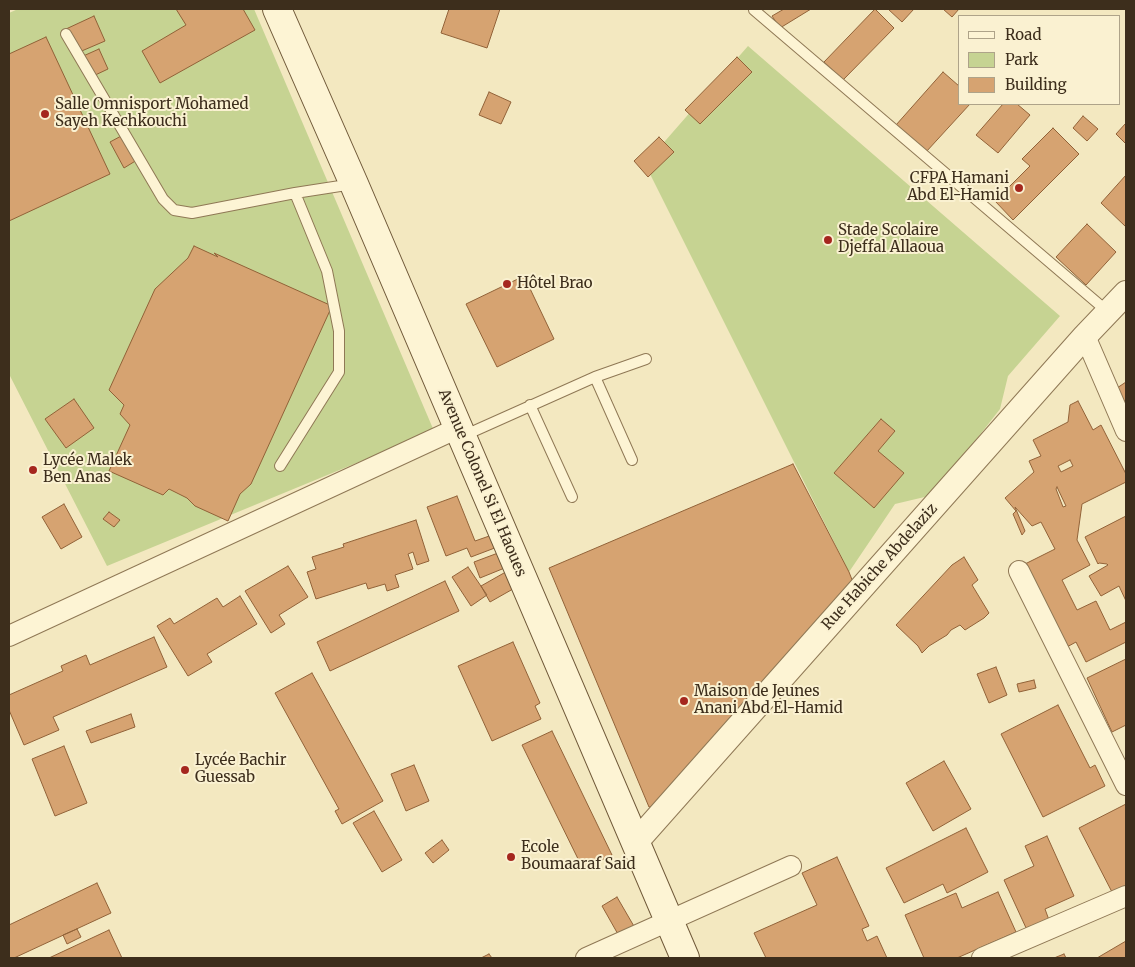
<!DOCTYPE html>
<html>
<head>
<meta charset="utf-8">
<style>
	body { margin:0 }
	#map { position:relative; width:1135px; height:967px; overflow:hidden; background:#f3e8c0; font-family:Merriweather,serif }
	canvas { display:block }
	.frame { position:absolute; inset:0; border:10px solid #3d2e1c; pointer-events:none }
	.legend { position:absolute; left:958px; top:15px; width:162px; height:90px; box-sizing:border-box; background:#faf1d1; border:1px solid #aea389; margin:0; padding:6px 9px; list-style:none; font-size:15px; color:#3d2e1c }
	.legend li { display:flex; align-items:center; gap:10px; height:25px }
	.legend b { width:25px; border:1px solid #aea389 }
</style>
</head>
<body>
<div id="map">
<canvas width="1135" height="967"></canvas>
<div class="frame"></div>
<ul class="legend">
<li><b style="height:6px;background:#fdf4d4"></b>Road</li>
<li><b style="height:14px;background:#c6d392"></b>Park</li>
<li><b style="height:14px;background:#d6a371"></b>Building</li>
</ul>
</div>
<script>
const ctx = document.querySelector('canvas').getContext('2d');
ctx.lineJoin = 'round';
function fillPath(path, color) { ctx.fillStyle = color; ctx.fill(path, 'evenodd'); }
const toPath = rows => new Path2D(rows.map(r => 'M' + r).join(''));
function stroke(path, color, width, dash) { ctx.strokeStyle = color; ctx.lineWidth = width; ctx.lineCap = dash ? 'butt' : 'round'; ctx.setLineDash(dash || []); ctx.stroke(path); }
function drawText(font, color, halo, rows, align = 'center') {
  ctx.font = font + ' Merriweather,serif'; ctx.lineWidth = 4; ctx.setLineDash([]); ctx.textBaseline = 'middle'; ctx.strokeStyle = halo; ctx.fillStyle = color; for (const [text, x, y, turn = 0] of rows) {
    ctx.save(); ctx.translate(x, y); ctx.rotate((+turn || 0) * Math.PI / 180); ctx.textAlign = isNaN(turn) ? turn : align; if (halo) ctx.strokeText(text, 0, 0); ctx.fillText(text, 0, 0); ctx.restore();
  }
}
fillPath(toPath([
	[18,9,254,9,434,431,107,566,9,374,9,13],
	[748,46,1060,316,1008,376,1000,409,933,495,895,504,849,572,645,164]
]), '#c6d392');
const building = toPath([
	[176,9,243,9,255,30,160,83,142,51,186,25,176,9],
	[449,9,500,9,487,48,441,33,449,9],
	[784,9,811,9,780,28,772,16,784,9],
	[875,9,894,28,843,80,824,62,875,9],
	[888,9,914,9,902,22,888,9],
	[943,9,959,9,952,17,943,9],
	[94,16,105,41,77,53,66,29,94,16],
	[46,37,110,174,9,221,9,54,46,37],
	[99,49,108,69,91,77,81,57,99,49],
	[737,57,752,72,700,124,685,110,737,57],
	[943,72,959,86,959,104,970,104,926,152,896,125,943,72],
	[489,92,511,102,501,124,479,115,489,92],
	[1003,104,1017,104,1030,115,998,153,976,135,1003,104],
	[1083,116,1098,129,1087,141,1073,128,1083,116],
	[1126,123,1126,144,1116,134,1126,123],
	[1053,128,1079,154,1013,220,995,201,1030,166,1022,159,1053,128],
	[123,135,137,160,124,168,110,142,123,135],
	[659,137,674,152,648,177,634,161,659,137],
	[1126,175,1126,227,1101,203,1126,175],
	[1087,224,1116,252,1086,285,1056,257,1087,224],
	[194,246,218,257,214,253,332,306,251,484,240,494,228,521,195,506,187,498,169,489,163,495,109,471,130,425,120,414,124,405,109,390,155,289,188,258,194,246],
	[524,276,554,339,497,367,466,304,524,276],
	[1126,382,1126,404,1117,388,1126,382],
	[74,399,94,428,66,448,45,419,74,399],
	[1078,401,1093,430,1101,425,1126,474,1126,482,1082,504,1077,540,1090,565,1062,580,1077,610,1096,601,1110,630,1126,622,1126,642,1086,662,1076,642,1065,648,1023,565,1055,549,1041,522,1032,526,1015,507,1025,531,1022,535,1013,514,1016,511,1005,498,1034,472,1029,461,1041,456,1033,440,1068,422,1070,405,1078,401],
	[1070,460,1073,466,1061,472,1058,466,1070,460],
	[1057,487,1066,506,1063,507,1056,489,1057,487],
	[881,419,895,431,878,451,904,473,874,508,834,473,881,419],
	[793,464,849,572,858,595,670,807,649,807,549,568,793,464],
	[457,496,475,541,495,534,500,546,471,557,467,548,446,556,427,507,457,496],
	[64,504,82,537,61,549,42,517,64,504],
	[109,512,120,520,114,527,103,519,109,512],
	[1126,516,1126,601,1119,586,1101,596,1089,576,1108,565,1107,564,1099,563,1098,564,1085,537,1126,516],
	[416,520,429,561,417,565,413,552,408,554,413,569,395,575,399,587,387,591,385,584,368,589,366,583,316,599,307,572,316,569,312,557,344,547,343,544,416,520],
	[506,550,512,565,480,578,474,562,506,550],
	[964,557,978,580,972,585,989,613,984,618,965,630,960,625,951,630,947,635,929,646,922,653,918,646,896,625,952,565,964,557],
	[288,566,308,597,279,615,285,624,271,633,245,591,288,566],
	[468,567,487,595,471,606,452,577,468,567],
	[511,569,520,585,490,602,481,586,511,569],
	[445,581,459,611,330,671,317,642,445,581],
	[240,596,257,624,207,654,212,662,188,676,157,626,170,618,174,624,217,598,223,607,240,596],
	[154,637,167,667,53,717,59,730,24,745,9,710,9,695,63,671,61,666,86,655,90,665,154,637],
	[513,642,540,703,535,706,541,719,492,741,458,666,513,642],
	[1126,659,1126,725,1112,732,1087,678,1126,659],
	[996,667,1007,695,989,703,977,674,996,667],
	[312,673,383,801,342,824,335,811,339,809,275,693,312,673],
	[1034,680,1036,688,1019,692,1017,684,1034,680],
	[1058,705,1090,768,1095,765,1105,786,1043,817,1001,734,1058,705],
	[131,714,135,727,91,743,86,731,131,714],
	[552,731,612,855,583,869,522,745,552,731],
	[64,746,87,803,55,816,32,759,64,746],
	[944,761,971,809,933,831,906,783,944,761],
	[414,765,429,801,406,811,391,774,414,765],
	[1126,804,1126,887,1113,894,1079,828,1126,804],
	[374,811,402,860,382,872,353,823,374,811],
	[966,828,988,872,947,893,943,884,904,903,886,868,966,828],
	[1047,836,1074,896,1045,909,1049,920,1027,930,1004,880,1034,866,1025,846,1047,836],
	[442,840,449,850,433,863,425,853,442,840],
	[837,857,869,926,862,929,867,941,877,936,887,958,766,958,754,933,817,905,802,873,837,857],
	[97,883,111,913,14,958,9,958,9,925,97,883],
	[998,892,1016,932,957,958,924,958,905,915,956,893,962,908,998,892],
	[617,897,635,928,619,936,602,906,617,897],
	[77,929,81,937,67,944,63,935,77,929],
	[109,930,122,958,49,958,109,930],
	[1126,941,1126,958,1097,958,1126,941],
	[489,954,492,958,481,958,489,954],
	[1064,954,1066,958,1054,958,1064,954]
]);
fillPath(building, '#d6a371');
stroke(building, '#916238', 1);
const service = toPath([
	[754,10,1108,312],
	[66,34,163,199,174,210,192,213,295,193,353,184],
	[595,377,632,460],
	[530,405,572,497],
	[463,436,595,377,646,359],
	[280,466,339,372,339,331,327,271,295,193]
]);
const minor = toPath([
	[1085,336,1126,431],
	[1019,571,1126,785],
	[9,636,458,428],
	[586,958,791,866],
	[982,958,1126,896]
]);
const tertiary = toPath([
	[636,842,1085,336,1126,293]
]);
const secondary = toPath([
	[277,9,354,184,685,958]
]);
stroke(service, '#8f7855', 12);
stroke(minor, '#8f7855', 22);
stroke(tertiary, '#8f7855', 26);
stroke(secondary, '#705939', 30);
stroke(service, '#fdf4d4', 10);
stroke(minor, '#fdf4d4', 20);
stroke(tertiary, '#fdf4d4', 24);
stroke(secondary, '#fdf4d4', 28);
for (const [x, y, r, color] of [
	[45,114,5,"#a5271e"],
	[1019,188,5,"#a5271e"],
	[828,240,5,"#a5271e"],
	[507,284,5,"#a5271e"],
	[33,470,5,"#a5271e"],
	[684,701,5,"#a5271e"],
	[185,770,5,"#a5271e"],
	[511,857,5,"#a5271e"]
]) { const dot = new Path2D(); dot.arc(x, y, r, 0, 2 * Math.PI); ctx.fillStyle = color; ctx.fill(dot); stroke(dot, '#faf1d1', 2); }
drawText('15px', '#3d2e1c', '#faf1d1', [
	["Salle Omnisport Mohamed",55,105],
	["Sayeh Kechkouchi",55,122],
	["CFPA Hamani",1009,179,"right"],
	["Abd El-Hamid",1009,196,"right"],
	["Stade Scolaire",838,231],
	["Djeffal Allaoua",838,248],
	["Hôtel Brao",517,284],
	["Lycée Malek",43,461],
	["Ben Anas",43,478],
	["Maison de Jeunes",694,692],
	["Anani Abd El-Hamid",694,709],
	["Lycée Bachir",195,761],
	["Guessab",195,778],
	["Ecole",521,848],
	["Boumaaraf Said",521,865]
], 'left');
drawText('15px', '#3d2e1c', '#faf1d1', [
	["Avenue Colonel Si El Haoues",482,483,67],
	["Rue Habiche Abdelaziz",880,567,-48]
]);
</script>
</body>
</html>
